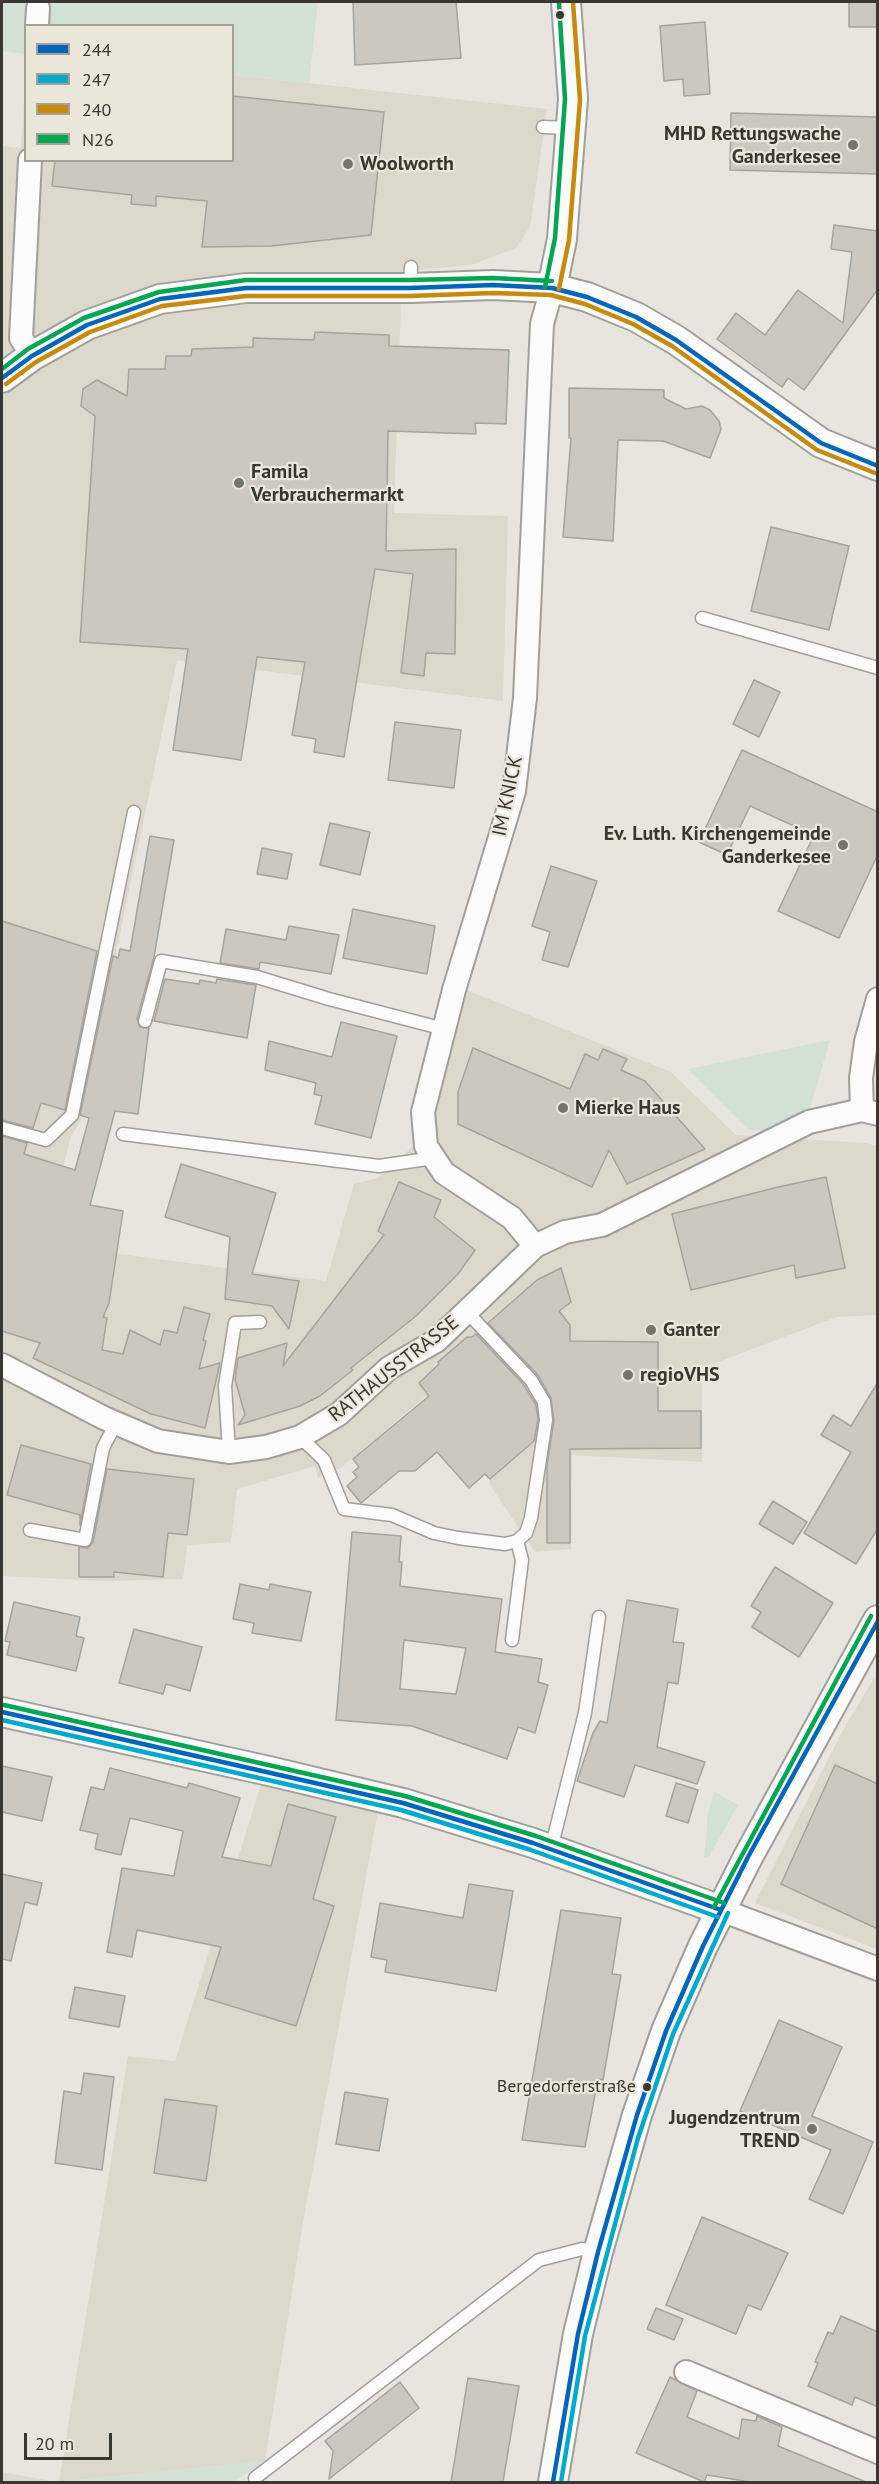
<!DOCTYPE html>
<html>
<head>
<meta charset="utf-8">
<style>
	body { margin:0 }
	#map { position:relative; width:879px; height:2484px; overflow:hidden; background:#e7e5de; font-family:"PT Sans",sans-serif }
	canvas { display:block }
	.frame { position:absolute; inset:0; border:3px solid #393732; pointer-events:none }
	.legend { position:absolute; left:24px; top:24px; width:210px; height:138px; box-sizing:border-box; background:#ebe6da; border:2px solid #a4a097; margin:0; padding:8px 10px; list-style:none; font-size:18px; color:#393732 }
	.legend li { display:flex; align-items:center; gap:12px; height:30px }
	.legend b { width:30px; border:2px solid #a4a097 }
	.scale { position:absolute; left:24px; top:2433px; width:88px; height:27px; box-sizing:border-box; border:3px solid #393732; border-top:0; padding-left:8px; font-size:18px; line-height:21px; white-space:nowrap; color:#393732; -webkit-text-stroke:4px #ebe6da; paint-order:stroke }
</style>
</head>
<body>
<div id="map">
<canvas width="879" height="2484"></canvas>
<div class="frame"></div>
<ul class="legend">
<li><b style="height:8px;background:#0065bd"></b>244</li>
<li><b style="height:8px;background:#00a9ce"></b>247</li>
<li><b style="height:8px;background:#c88a0c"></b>240</li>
<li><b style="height:8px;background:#00a651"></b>N26</li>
</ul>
<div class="scale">20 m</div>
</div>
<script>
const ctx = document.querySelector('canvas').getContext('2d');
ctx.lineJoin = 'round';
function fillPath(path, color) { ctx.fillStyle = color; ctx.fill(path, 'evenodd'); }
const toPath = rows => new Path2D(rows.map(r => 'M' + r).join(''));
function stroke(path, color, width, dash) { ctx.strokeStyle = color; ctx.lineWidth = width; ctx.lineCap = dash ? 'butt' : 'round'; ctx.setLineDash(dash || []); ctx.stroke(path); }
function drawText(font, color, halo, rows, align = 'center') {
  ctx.font = font + ' "PT Sans",sans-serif'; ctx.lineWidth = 4.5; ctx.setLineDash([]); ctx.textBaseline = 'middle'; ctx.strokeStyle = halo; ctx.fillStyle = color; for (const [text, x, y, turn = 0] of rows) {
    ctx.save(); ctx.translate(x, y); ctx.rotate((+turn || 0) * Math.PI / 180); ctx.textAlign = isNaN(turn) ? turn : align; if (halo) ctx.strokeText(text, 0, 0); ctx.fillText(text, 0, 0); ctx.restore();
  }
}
fillPath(toPath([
	[233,75,547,109,530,227,516,248,471,265,402,271,394,513,508,516,503,701,177,660,81,1121,71,1136,43,1244,326,1281,354,1184,378,1178,413,1146,444,981,671,1072,736,1135,865,1143,877,1146,877,1315,837,1317,702,1368,702,1462,572,1455,571,1549,535,1552,490,1485,490,1479,427,1395,342,1467,318,1478,315,1466,237,1489,231,1542,187,1545,183,1579,104,1581,2,1576,2,146,21,148,25,87,26,160,232,160],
	[877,1673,877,1949,755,1903,843,1730],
	[262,1781,378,1811,304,2217,265,2461,59,2482,128,2056,175,2061],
	[2,2472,57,2482,2,2482]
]), '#ddd8cc');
fillPath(toPath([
	[2,2,318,2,309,83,233,75,232,26,26,26,25,54,2,51],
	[830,1040,808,1115,774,1131,749,1130,688,1069],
	[714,1791,738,1805,709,1856,704,1857,708,1814],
	[265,2461,234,2482,60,2482]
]), '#d3e0d4');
const building = toPath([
	[353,2,456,2,461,58,355,65,353,2],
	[849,2,878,2,878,27,849,27,849,2],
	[705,22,710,94,684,96,683,79,664,81,660,26,705,22],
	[232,96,384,112,371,235,271,246,202,247,207,201,156,196,156,206,131,204,132,195,52,186,55,160,232,160,232,96],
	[731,113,878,117,878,174,730,170,731,113],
	[834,225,878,231,878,289,804,390,788,378,782,387,717,339,736,313,765,335,798,290,843,323,852,252,831,249,834,225],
	[315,332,389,335,389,346,509,350,506,424,475,423,476,434,388,431,386,551,456,549,455,654,426,653,424,676,401,673,413,574,375,569,344,757,314,752,316,739,292,735,305,662,257,657,241,760,173,750,188,649,80,642,95,416,81,406,83,389,97,380,127,396,129,369,165,369,166,356,191,356,192,349,253,347,253,338,314,340,315,332],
	[569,388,664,390,664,398,686,409,702,406,710,410,719,421,721,429,710,458,663,441,618,440,613,541,563,537,571,438,569,438,569,388],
	[771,527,849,546,829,630,751,611,771,527],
	[754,680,780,692,759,737,733,724,754,680],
	[395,722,461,730,454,788,388,780,395,722],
	[742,750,878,812,878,854,839,938,778,911,814,835,750,806,727,855,699,842,742,750],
	[330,823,370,832,360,875,320,865,330,823],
	[150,836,174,840,154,957,137,1019,140,1027,149,1028,138,1114,115,1111,90,1205,123,1211,109,1303,103,1317,107,1318,102,1350,123,1354,130,1330,160,1345,164,1330,177,1333,184,1307,210,1314,203,1340,206,1341,199,1369,220,1363,205,1428,151,1414,33,1358,40,1343,2,1331,2,1136,27,1143,24,1154,75,1170,89,1118,80,1115,113,956,118,958,120,949,130,951,150,836],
	[262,848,292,854,287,879,257,874,262,848],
	[551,866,597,881,568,967,542,960,550,932,532,926,551,866],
	[353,909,435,926,427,974,343,958,353,909],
	[2,921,97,951,65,1110,41,1103,33,1128,2,1120,2,921],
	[289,926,339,935,331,974,260,962,259,969,220,963,226,929,286,940,289,926],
	[165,979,199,984,200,980,216,983,217,979,256,985,247,1038,154,1021,165,979],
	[341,1022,397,1036,371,1138,315,1124,322,1096,314,1094,316,1083,265,1070,269,1041,332,1057,341,1022],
	[473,1048,570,1089,585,1054,598,1060,603,1049,627,1059,621,1070,645,1081,705,1149,627,1184,609,1150,592,1187,458,1124,458,1092,473,1048],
	[181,1164,276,1193,252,1274,299,1281,289,1329,272,1306,225,1299,230,1237,165,1217,181,1164],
	[826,1177,845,1268,796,1278,794,1265,691,1290,672,1214,778,1187,826,1177],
	[399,1182,441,1200,434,1217,475,1250,458,1274,416,1316,351,1368,353,1370,320,1396,300,1406,238,1425,245,1415,235,1379,238,1358,287,1343,283,1366,384,1235,378,1231,399,1182],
	[561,1268,571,1302,559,1311,570,1325,570,1341,658,1342,658,1411,701,1411,701,1448,570,1449,570,1543,547,1543,547,1465,554,1421,551,1398,537,1374,488,1323,537,1280,561,1268],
	[476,1334,524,1385,536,1405,538,1420,534,1441,490,1479,485,1474,469,1488,437,1452,415,1471,399,1471,361,1503,347,1486,357,1477,353,1472,359,1467,353,1459,429,1396,419,1383,439,1364,438,1362,467,1337,472,1337,476,1334],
	[878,1382,878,1528,856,1564,804,1533,851,1452,821,1435,833,1415,851,1426,878,1382],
	[21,1445,91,1464,80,1525,80,1515,7,1495,21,1445],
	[107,1469,194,1479,187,1535,168,1533,163,1577,114,1572,114,1577,79,1577,79,1547,88,1548,93,1542,107,1469],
	[773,1501,807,1522,793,1544,759,1524,773,1501],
	[352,1532,401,1536,399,1562,402,1562,400,1586,502,1599,495,1652,542,1659,538,1682,548,1685,535,1733,518,1727,507,1759,412,1726,336,1720,352,1532],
	[404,1640,466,1648,456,1694,400,1689,404,1640],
	[775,1567,833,1603,799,1657,752,1627,761,1612,751,1606,775,1567],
	[240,1584,269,1590,270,1584,311,1592,301,1641,252,1633,254,1623,233,1619,240,1584],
	[627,1600,678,1609,673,1642,684,1643,678,1684,668,1682,657,1747,705,1762,697,1784,635,1765,624,1797,577,1781,593,1733,600,1721,607,1723,627,1600],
	[14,1602,80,1617,76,1636,84,1638,76,1671,7,1655,10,1642,5,1641,14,1602],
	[134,1629,202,1647,190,1691,166,1684,163,1694,119,1683,134,1629],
	[835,1765,878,1784,878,1929,781,1884,835,1765],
	[2,1766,52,1777,42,1821,2,1812,2,1766],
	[110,1768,187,1788,189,1783,240,1798,222,1857,271,1866,288,1804,336,1817,313,1899,334,1906,296,2026,205,1998,221,1947,137,1930,132,1957,107,1952,122,1868,174,1876,183,1831,130,1818,121,1855,95,1849,98,1834,80,1830,91,1787,104,1790,110,1768],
	[676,1783,698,1790,688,1823,666,1816,676,1783],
	[2,1874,42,1883,37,1905,25,1902,11,1961,2,1959,2,1874],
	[469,1884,513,1891,496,1991,385,1972,387,1960,371,1957,380,1903,463,1918,469,1884],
	[561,1910,621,1918,612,1974,621,1975,603,2080,598,2079,585,2147,522,2140,561,1910],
	[75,1987,125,1996,119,2027,69,2018,75,1987],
	[779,2020,842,2047,812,2116,873,2142,843,2214,809,2199,831,2150,740,2111,779,2020],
	[84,2073,114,2077,102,2170,55,2163,64,2091,81,2094,84,2073],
	[345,2092,388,2099,379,2151,336,2144,345,2092],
	[165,2099,217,2106,206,2181,154,2173,165,2099],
	[702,2217,788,2253,761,2310,748,2305,736,2334,666,2305,702,2217],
	[656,2308,683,2319,674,2340,647,2329,656,2308],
	[841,2316,878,2332,878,2407,855,2397,852,2405,808,2386,818,2363,815,2362,828,2332,833,2334,841,2316],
	[670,2377,697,2391,687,2417,739,2439,742,2419,756,2421,757,2416,782,2427,778,2446,866,2482,751,2482,707,2475,704,2482,636,2453,670,2377],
	[468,2378,519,2386,503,2482,451,2482,468,2378],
	[400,2382,419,2408,329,2479,333,2451,325,2441,400,2382]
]);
fillPath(building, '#ccc8c0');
stroke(building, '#a4a39e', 1.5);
const service = toPath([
	[543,127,570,128],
	[410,288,411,267],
	[702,618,878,668],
	[145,1021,161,961,257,977,329,999,444,1029],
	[2,1128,46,1140,72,1115,134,812],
	[123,1134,379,1166,434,1158],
	[300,1437,324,1460,344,1509,392,1515,434,1533,458,1538,505,1544,517,1541,526,1533,531,1518,546,1420,544,1402,531,1380,467,1312],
	[229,1452,225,1386,235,1323,260,1322],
	[30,1530,85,1540,103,1448,116,1423],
	[512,1640,522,1560,517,1541],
	[551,1849,585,1713,599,1617],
	[255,2478,539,2260,582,2249,598,2252]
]);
const minor = toPath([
	[37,26,38,8],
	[30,160,21,338,32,356],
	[862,1110,861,1078,866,1042,878,999],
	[535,1246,512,1218,444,1173,426,1146,423,1112,454,990,514,791,525,698,542,324,552,288],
	[2,1365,104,1418,158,1441,229,1452,266,1447,300,1437,339,1414,389,1368,436,1341,535,1246,565,1232,602,1225,809,1122,862,1110,878,1114],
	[721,1910,878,1969],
	[686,2372,878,2452]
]);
const tertiary = toPath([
	[552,288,562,239,573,99,566,2],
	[2,378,32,356,87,325,160,299,246,288,410,288,493,285,552,288,587,297,636,317,676,340,821,443,878,466],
	[2,1712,269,1771,403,1803,533,1843,721,1910],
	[553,2482,578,2334,598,2252,637,2115,666,2031,703,1946,748,1857,878,1620]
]);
stroke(service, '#a19f9a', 15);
stroke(minor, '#a19f9a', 26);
stroke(tertiary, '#a19f9a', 32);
stroke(service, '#fbfbfa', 12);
stroke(minor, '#fbfbfa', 22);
stroke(tertiary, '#fbfbfa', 28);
stroke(toPath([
	[2,378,32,356,87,325,160,299,246,288,410,288,493,285,552,288,587,297,636,317,676,340,821,443,878,466],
	[2,1712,403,1803,533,1843,721,1910],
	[553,2482,578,2334,598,2252,637,2115,666,2031,703,1946,748,1857,878,1621]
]), '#0065bd', 4.5);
stroke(toPath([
	[2,1720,401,1810,531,1850,718,1917],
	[561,2482,585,2336,638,2138,673,2034,728,1913]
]), '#00a9ce', 4.5);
stroke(toPath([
	[559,289,569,240,580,100,573,2],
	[6,384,36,362,90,332,162,306,246,296,410,296,493,293,551,295,585,304,633,324,672,346,817,450,875,473]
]), '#c88a0c', 4.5);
stroke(toPath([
	[545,287,555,238,565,99,559,3],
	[2,369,28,349,84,318,159,292,246,280,410,280,493,278,552,281],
	[4,1705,405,1796,536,1836,724,1903],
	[714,1907,871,1616]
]), '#00a651', 4.5);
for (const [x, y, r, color] of [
	[560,15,5,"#393732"],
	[853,145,6,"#76746e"],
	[348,164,6,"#76746e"],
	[239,483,6,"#76746e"],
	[843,845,6,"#76746e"],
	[563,1108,6,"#76746e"],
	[651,1330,6,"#76746e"],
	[628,1375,6,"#76746e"],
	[647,2087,5,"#393732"],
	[812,2129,6,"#76746e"]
]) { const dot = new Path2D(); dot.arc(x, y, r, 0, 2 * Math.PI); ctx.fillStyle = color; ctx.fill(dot); stroke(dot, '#ebe6da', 2); }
drawText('18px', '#393732', '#ebe6da', [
	["Bergedorferstraße",636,2087]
], 'right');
drawText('bold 20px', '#393732', '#ebe6da', [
	["MHD Rettungswache",841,134,"right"],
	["Ganderkesee",841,157,"right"],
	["Woolworth",360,164],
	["Famila",251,472],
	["Verbrauchermarkt",251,495],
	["Ev. Luth. Kirchengemeinde",831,834,"right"],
	["Ganderkesee",831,857,"right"],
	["Mierke Haus",575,1108],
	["Ganter",663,1330],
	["regioVHS",640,1375],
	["Jugendzentrum",800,2118,"right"],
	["TREND",800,2141,"right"]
], 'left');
drawText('20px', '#393732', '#ebe6da', [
	["IM KNICK",508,796,-78],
	["RATHAUSSTRASSE",394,1369,-38]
]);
</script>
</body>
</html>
